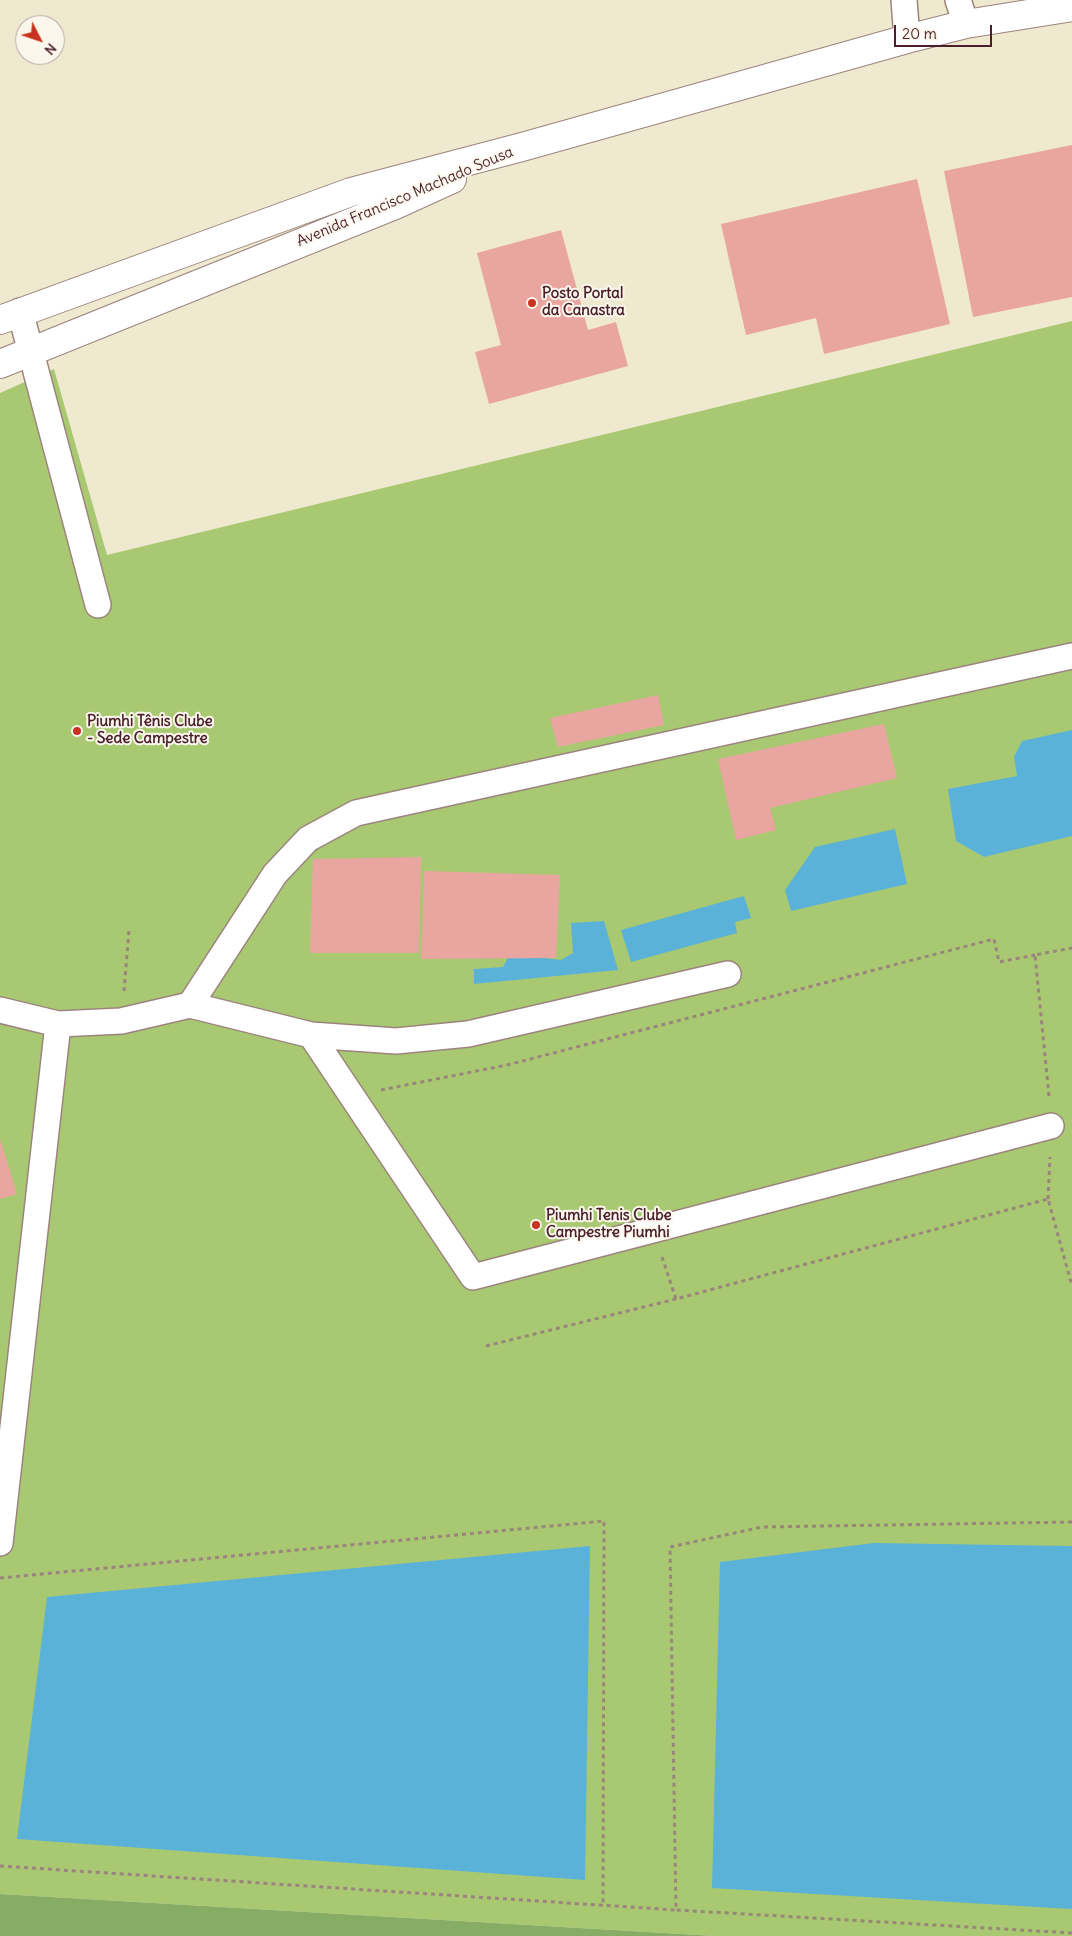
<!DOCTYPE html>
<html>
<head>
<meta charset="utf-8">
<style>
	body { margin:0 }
	#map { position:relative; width:1072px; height:1936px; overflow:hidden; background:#efe9d0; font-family:Delius,sans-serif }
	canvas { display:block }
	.north { position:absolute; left:15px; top:15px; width:50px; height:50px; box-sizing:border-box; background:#fbf7ec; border:1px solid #b4a19f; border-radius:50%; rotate:131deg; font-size:14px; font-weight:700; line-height:20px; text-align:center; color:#4a1f2b }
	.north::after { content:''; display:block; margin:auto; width:18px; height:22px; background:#c8321e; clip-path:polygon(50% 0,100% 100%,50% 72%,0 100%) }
	.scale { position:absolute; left:894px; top:25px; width:98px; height:22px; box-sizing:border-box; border:2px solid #4a1f2b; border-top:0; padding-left:6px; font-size:15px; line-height:18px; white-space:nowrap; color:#4a1f2b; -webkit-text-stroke:4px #fbf7ec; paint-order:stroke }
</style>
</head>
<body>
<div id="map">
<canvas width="1072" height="1936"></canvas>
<div class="north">N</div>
<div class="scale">20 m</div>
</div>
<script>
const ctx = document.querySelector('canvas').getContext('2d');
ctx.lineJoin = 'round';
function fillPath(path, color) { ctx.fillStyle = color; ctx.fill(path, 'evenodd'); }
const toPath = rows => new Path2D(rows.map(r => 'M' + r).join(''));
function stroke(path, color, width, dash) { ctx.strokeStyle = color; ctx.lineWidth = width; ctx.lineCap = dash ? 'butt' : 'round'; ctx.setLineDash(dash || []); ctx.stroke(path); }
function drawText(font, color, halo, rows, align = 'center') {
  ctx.font = font + ' Delius,sans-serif'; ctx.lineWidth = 4; ctx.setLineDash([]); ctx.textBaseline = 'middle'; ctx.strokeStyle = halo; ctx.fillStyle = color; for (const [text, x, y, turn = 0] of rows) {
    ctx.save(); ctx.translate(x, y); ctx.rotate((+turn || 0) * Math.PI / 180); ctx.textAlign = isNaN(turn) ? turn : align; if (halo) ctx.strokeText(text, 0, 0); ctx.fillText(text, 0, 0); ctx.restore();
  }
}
fillPath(toPath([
	[1072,321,1072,1936,716,1936,0,1894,0,393,54,369,107,555]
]), '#a8c971');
fillPath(toPath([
	[0,1894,716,1936,0,1936]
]), '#86ad63');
fillPath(toPath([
	[1072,730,1072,836,984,857,956,841,948,789,1017,776,1014,757,1022,741],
	[895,829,907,884,791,911,785,890,815,847],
	[744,896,751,918,735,922,737,933,631,962,621,930],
	[604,921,618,970,474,984,474,969,503,967,510,954,561,960,573,953,571,923],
	[874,1543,1072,1546,1072,1909,712,1888,720,1562],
	[590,1546,585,1880,17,1839,47,1597]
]), '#5bb2d8');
fillPath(toPath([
	[1072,145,1072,297,973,317,944,171],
	[917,179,950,324,824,354,816,318,746,335,721,224],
	[561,230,588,330,616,322,628,366,489,404,475,352,501,345,477,253],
	[658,695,664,725,558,747,550,718],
	[884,724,897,778,770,808,776,830,736,840,718,759],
	[421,857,419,953,310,953,313,859],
	[424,871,560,875,556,958,421,959],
	[0,1139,17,1194,0,1199]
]), '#e9a6a1');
const street = toPath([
	[904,0,907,39],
	[958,0,966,24],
	[20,311,98,605],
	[190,1005,311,1035,396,1041,468,1034,728,974],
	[0,1010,58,1024,121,1021,190,1005,275,874,308,839,356,813,1072,656],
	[311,1035,473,1277,1051,1126],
	[0,1543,58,1024]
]);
const secondary = toPath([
	[0,320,351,192,522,147,907,39,966,24,1072,7],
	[0,364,395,205,452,179]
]);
stroke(street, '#9c847e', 28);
stroke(secondary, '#9c847e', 30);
stroke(toPath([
	[124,991,129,930],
	[381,1090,507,1065,994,939,999,962,1035,955],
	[1049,1096,1035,955,1072,948],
	[1048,1199,1050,1157],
	[662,1257,676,1299,1048,1199,1072,1286],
	[486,1346,676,1299],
	[1072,1522,762,1527,670,1547,676,1910,1072,1933],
	[0,1578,604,1521,603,1905],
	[0,1866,676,1910]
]), '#9c847e', 3, [4, 4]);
stroke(street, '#fff', 25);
stroke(secondary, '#fff', 28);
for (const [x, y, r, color] of [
	[532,303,5,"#c8321e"],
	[77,731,5,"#c8321e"],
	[536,1225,5,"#c8321e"]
]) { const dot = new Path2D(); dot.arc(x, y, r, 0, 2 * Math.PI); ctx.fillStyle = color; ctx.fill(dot); stroke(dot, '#fbf7ec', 2); }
drawText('15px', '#4a1f2b', '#fbf7ec', [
	["Avenida Francisco Machado Sousa",405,197,-23]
]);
drawText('bold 15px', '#4a1f2b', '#fbf7ec', [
	["Posto Portal",542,294],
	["da Canastra",542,311],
	["Piumhi Tênis Clube",87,722],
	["- Sede Campestre",87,739],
	["Piumhi Tenis Clube",546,1216],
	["Campestre Piumhi",546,1233]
], 'left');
</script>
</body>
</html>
